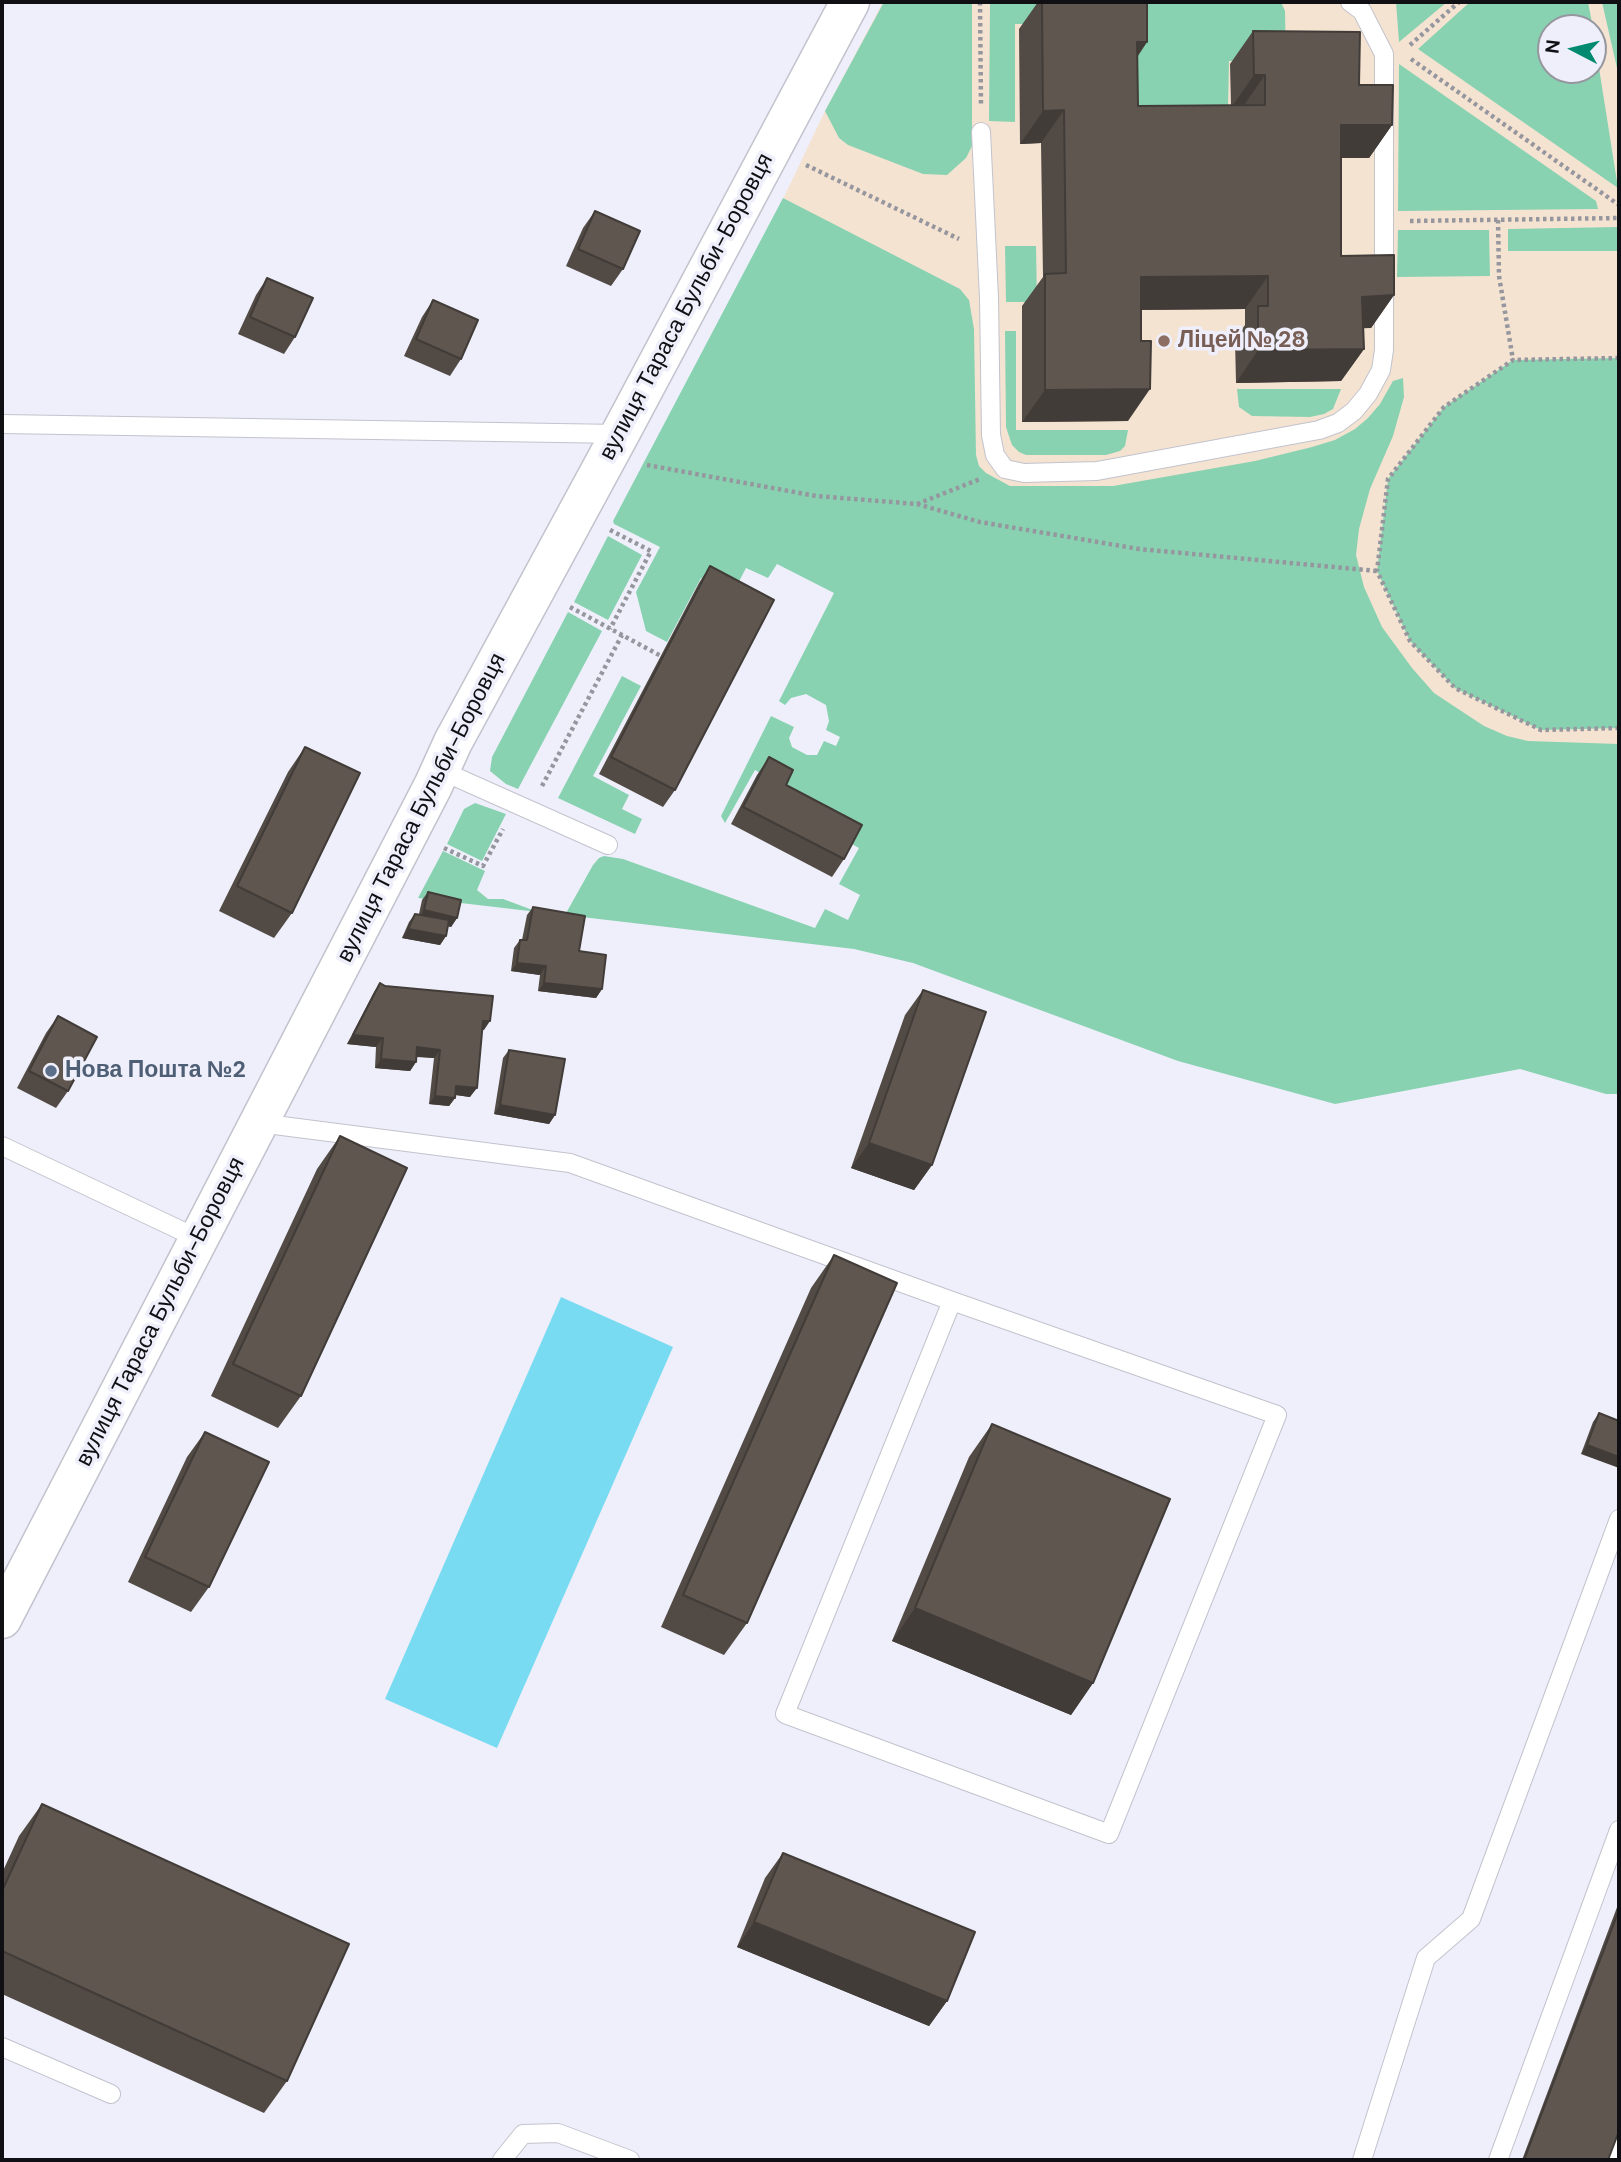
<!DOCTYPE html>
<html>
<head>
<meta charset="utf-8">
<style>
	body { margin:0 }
	#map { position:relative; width:1621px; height:2162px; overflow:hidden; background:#eeeffa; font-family:"DM Sans",sans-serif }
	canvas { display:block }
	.frame { position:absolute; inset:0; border:4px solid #101014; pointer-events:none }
	.north { position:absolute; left:1537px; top:14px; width:70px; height:70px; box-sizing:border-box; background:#eeeffa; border:2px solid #95969e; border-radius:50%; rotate:277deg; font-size:19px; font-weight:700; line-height:28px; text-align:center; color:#101014 }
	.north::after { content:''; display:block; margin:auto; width:24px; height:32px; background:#018a70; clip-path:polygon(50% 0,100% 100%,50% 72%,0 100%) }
</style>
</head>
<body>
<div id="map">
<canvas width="1621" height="2162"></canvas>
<div class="frame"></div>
<div class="north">N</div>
</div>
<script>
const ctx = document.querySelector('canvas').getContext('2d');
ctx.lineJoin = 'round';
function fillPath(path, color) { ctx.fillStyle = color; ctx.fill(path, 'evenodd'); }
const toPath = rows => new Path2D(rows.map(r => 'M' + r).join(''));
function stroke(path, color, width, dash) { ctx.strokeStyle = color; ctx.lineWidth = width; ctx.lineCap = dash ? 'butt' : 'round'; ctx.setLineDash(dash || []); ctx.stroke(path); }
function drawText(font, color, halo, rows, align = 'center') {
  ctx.font = font + ' "DM Sans",sans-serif'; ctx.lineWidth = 7; ctx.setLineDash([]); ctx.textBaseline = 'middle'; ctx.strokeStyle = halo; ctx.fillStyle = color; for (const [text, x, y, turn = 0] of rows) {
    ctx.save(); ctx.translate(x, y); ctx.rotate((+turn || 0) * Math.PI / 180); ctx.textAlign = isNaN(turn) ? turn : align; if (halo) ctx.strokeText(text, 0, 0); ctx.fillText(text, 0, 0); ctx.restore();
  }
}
fillPath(toPath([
	[883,2,1619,2,1619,774,1046,711,783,199,825,111],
	[1551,28,1593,28,1593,70,1551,70]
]), '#f5e3d2');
fillPath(toPath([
	[884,2,972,2,972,146,966,158,947,175,923,174,848,145,839,138,825,111],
	[990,2,1122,2,1121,24,1015,24,1015,122,989,121],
	[1131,2,1281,2,1285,11,1286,61,1229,61,1228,110,1119,135],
	[1396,2,1447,2,1399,42],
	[1470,2,1588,2,1593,28,1551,28,1551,70,1593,70,1593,30,1618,188,1418,49],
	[1602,2,1619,2,1619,77],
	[1399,64,1596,201,1598,209,1398,211],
	[783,198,960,289,969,300,974,329,976,455,979,466,986,473,1010,486,1113,486,1255,461,1312,447,1335,440,1355,429,1368,418,1380,404,1393,381,1403,378,1404,397,1393,436,1370,489,1359,529,1356,555,1364,587,1382,627,1412,668,1434,693,1484,726,1507,736,1528,741,1619,744,1619,1094,1606,1094,1520,1069,1335,1104,1178,1061,913,963,854,949,565,915,593,865,599,858,604,856,623,859,815,928,825,909,848,920,860,895,839,884,859,848,780,804,788,789,755,770,725,823,721,816,771,716,794,727,789,738,792,747,807,755,817,755,824,741,836,746,840,737,826,730,829,721,826,705,806,694,791,698,785,705,779,701,834,593,777,564,768,578,746,568,733,593,701,578,667,642,646,631,636,592,660,547,614,524,613,521],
	[1619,227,1619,251,1508,251,1508,229],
	[1398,230,1489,230,1490,276,1397,277],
	[1005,246,1036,246,1037,302,1006,302],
	[1005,331,1016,331,1016,430,1128,430,1125,446,1120,451,1106,455,1026,455,1019,452,1012,445,1006,427],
	[1619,358,1619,728,1541,730,1455,688,1410,641,1377,571,1388,479,1444,407,1513,360],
	[1237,389,1341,389,1333,409,1324,414,1310,417,1252,416,1239,407],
	[608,536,642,555,608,620,574,602],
	[568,612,602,631,518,789,506,784,490,771,492,757],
	[622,676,641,686,593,776,629,795,622,809,642,819,635,834,558,798],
	[475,803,506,814,482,861,447,844,464,809],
	[443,851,485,871,477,890,488,899,503,899,538,912,418,898]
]), '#88d2b1');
fillPath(toPath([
	[561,1297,673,1347,497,1748,385,1699]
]), '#79dbf1');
const lane = toPath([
	[981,132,989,298,991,435,995,455,1005,469,1024,473,1097,471,1319,430,1338,423,1354,411,1368,394,1381,370,1384,350,1384,54,1362,11,1350,2],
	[2,424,620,434],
	[440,770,608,845],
	[259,1123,570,1163,952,1301,785,1714,1109,1834,1277,1415,952,1301],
	[2,1146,199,1239],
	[2,2047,111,2094],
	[502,2160,523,2134,558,2133,630,2160],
	[1362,2160,1426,1958,1471,1919,1619,1519],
	[1498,2160,1619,1830],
	[1614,2160,1619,2145]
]);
const secondary = toPath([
	[2,1619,433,786,453,742,620,434,850,2]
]);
stroke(lane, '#c2c3cd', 20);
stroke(secondary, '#c2c3cd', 41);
stroke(toPath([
	[980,2,981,106],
	[1410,45,1459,2],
	[1411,59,1619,205],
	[806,165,959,239],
	[1498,220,1499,276,1513,360],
	[1410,221,1619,218],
	[1619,358,1513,360,1444,407,1388,479,1377,571,1410,641,1455,688,1541,730,1619,728],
	[647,465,816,496,917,504,980,479],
	[917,504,980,522,1139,549,1377,571],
	[610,530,651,551,610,629],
	[570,607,661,656],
	[542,786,622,635],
	[444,848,483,866,503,829]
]), '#96969e', 4.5, [3.5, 3.5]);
stroke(lane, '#fff', 18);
stroke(secondary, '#fff', 38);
fillPath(toPath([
	[1038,2,1147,2,1147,42,1138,56,1138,106,1231,105,1230,64,1253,31,1359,85,1392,125,1369,158,1341,158,1341,256,1394,295,1371,328,1363,328,1364,349,1341,381,1236,383,1235,339,1245,325,1245,309,1141,310,1128,421,1022,422,1022,306,1043,277,1041,143,1020,144,1019,29],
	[595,211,623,269,611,286,566,266,583,228],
	[267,278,295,337,284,354,238,334,256,295],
	[433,300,461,359,450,376,404,356,422,317],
	[710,566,675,790,663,807,599,774,699,583],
	[305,747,292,913,274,938,219,911,288,772],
	[769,757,786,785,844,859,832,877,731,824,757,775],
	[428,892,457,918,451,927,448,926,446,936,440,945,402,938,409,922,415,914,419,914,422,900],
	[533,907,579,951,602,989,596,998,538,991,540,975,511,971,514,948,520,940,522,940,527,915],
	[380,983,484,1030,482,1030,470,1097,455,1095,455,1098,449,1106,429,1104,434,1058,416,1057,416,1062,410,1071,375,1068,376,1047,347,1044,374,992],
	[923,990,932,1165,914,1190,851,1168,905,1015],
	[58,1016,68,1091,56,1108,17,1088,46,1033],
	[509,1050,555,1115,549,1124,494,1114,503,1058],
	[340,1136,301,1396,278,1428,211,1396,317,1169],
	[834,1255,747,1623,724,1655,661,1627,811,1288],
	[1599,1413,1619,1421,1581,1454,1593,1422],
	[992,1424,1093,1683,1071,1715,892,1641,969,1457],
	[205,1432,209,1587,191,1612,128,1582,187,1457],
	[42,1804,287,2081,264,2113,2,1994,2,1873,19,1836],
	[783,1853,947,2001,929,2026,737,1947,765,1878],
	[1619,1902,1619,2131,1608,2160,1522,2160]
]), '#524a45');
fillPath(toPath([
	[1137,42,1147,42,1124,74],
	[1254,75,1265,75,1242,108,1231,108],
	[1064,110,1041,143,1020,144,1043,111],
	[1341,125,1392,125,1369,158,1318,158],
	[1268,276,1245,309,1118,310,1141,277],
	[1394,295,1371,328,1339,329,1362,297],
	[1364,349,1341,381,1236,383,1258,350],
	[1150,389,1128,421,1022,422,1045,390],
	[424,910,457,918,451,927,418,919],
	[408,929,446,936,440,945,402,938],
	[517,963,546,966,540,975,511,971],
	[544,983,602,989,596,998,538,991],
	[483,1021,490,1021,484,1030,477,1029],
	[353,1035,383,1038,376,1047,347,1044],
	[417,1047,440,1050,434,1058,411,1056],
	[381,1059,416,1062,410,1071,375,1068],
	[456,1086,477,1088,470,1097,450,1094],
	[435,1096,455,1098,449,1106,429,1104],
	[500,1105,555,1115,549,1124,494,1114],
	[869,1143,932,1165,914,1190,851,1168],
	[1587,1445,1619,1457,1619,1468,1581,1454],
	[915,1608,1093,1683,1071,1715,892,1641],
	[754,1922,947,2001,929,2026,737,1947]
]), '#423c38');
const building = toPath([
	[1042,2,1147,2,1147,42,1137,42,1138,106,1265,105,1265,75,1254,75,1253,31,1360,32,1359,85,1393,85,1392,125,1341,125,1341,256,1394,255,1394,295,1362,297,1364,349,1258,350,1258,306,1268,306,1268,276,1141,277,1141,341,1151,341,1150,389,1045,390,1045,274,1066,273,1064,110,1043,111,1042,2],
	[595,211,640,231,623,269,578,249,595,211],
	[267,278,313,298,295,337,250,317,267,278],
	[433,300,478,320,461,359,416,339,433,300],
	[710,566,774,600,675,790,611,757,710,566],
	[305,747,360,773,292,913,237,886,305,747],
	[769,757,793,770,786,785,862,825,844,859,743,807,769,757],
	[428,892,461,900,457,918,424,910,428,892],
	[533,907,585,916,579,951,606,955,602,989,544,983,546,966,517,963,520,940,527,940,533,907],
	[415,914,449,920,446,936,408,929,415,914],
	[380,983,385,986,493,996,490,1021,483,1021,477,1088,456,1086,455,1098,435,1096,440,1050,417,1047,416,1062,381,1059,383,1038,353,1035,380,983],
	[923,990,986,1012,932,1165,869,1143,923,990],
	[58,1016,97,1037,68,1091,29,1071,58,1016],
	[509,1050,565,1059,555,1115,500,1105,509,1050],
	[340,1136,407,1168,301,1396,233,1364,340,1136],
	[834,1255,897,1283,747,1623,683,1595,834,1255],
	[1599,1413,1619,1421,1619,1457,1587,1445,1599,1413],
	[992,1424,1170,1499,1093,1683,915,1608,992,1424],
	[205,1432,269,1462,209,1587,145,1557,205,1432],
	[42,1804,349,1944,287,2081,2,1951,2,1891,42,1804],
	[783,1853,975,1932,947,2001,754,1922,783,1853],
	[1619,1910,1619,2131,1608,2160,1524,2160,1619,1910]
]);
fillPath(building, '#5f5650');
stroke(building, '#423c38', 2);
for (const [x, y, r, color] of [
	[1164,341,7,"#8d6e63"],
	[51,1071,7,"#5c6f8a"]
]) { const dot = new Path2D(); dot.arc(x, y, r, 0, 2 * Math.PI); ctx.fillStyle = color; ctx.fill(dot); stroke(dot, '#eeeffa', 2.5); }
drawText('23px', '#101014', '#eeeffa', [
	["вулиця Тараса Бульби-Боровця",687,307,-62],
	["вулиця Тараса Бульби-Боровця",422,808,-63],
	["вулиця Тараса Бульби-Боровця",161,1312,-63]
]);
drawText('bold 23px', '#785e54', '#eeeffa', [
	["Ліцей № 28",1178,341]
], 'left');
drawText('bold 23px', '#4e5e75', '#eeeffa', [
	["Нова Пошта №2",65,1071]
], 'left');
</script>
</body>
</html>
